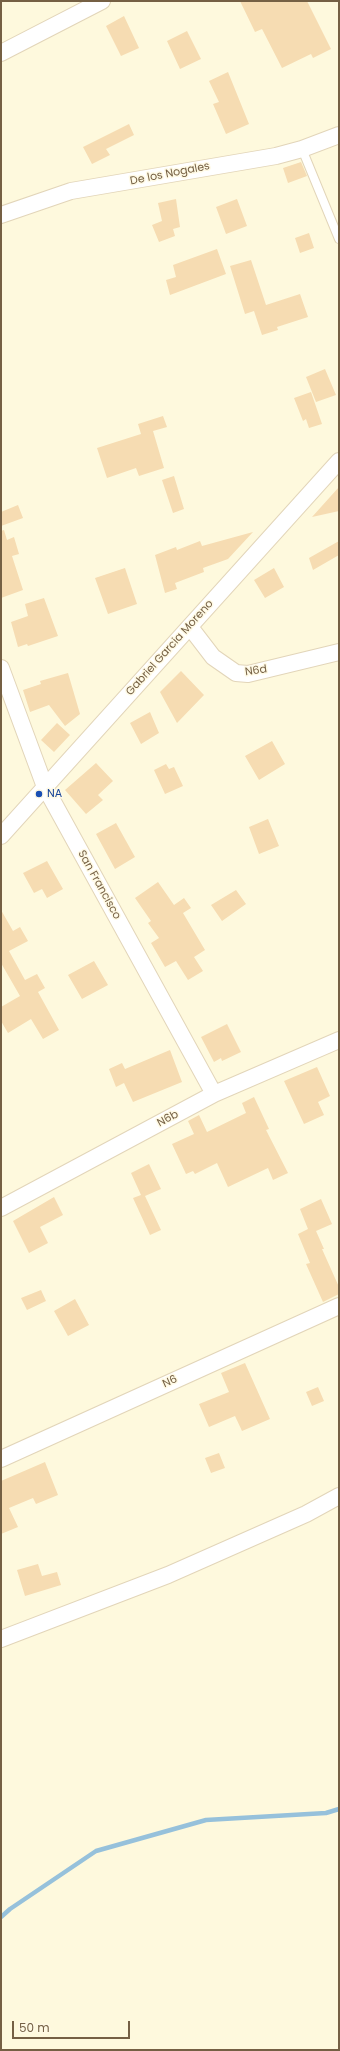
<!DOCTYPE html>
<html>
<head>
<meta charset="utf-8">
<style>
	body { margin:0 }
	#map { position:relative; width:340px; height:2051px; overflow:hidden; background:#fef9dd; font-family:Poppins,sans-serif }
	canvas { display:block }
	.frame { position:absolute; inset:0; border:2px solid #756044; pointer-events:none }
	.scale { position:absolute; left:12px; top:2021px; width:118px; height:18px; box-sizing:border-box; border:2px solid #756044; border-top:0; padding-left:5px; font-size:12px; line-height:14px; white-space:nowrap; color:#756044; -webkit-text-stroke:3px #fffae5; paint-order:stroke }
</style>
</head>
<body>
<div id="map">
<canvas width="340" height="2051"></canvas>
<div class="frame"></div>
<div class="scale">50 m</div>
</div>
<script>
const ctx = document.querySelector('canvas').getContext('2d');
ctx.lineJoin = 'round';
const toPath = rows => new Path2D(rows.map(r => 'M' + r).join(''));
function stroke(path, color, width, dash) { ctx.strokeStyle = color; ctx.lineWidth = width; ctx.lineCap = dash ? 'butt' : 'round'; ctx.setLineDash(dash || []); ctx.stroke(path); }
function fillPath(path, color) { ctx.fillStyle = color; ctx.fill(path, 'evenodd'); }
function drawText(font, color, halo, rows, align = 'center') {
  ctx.font = font + ' Poppins,sans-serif'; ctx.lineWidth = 3; ctx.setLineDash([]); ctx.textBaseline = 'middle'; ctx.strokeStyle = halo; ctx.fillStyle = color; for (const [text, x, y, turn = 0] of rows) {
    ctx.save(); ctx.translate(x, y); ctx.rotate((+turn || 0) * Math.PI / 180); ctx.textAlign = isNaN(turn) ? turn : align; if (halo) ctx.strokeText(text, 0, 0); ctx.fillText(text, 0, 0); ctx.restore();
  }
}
stroke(toPath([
	[1,1917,10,1909,96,1851,206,1820,326,1813,339,1809]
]), '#96c1db', 4.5);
fillPath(toPath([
	[240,1,307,1,331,49,313,58,311,54,282,68,262,29,255,32],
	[124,16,139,48,121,56,106,26],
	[187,31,201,59,180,69,167,41],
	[228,72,249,124,226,134,213,104,219,102,209,81],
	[129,124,134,135,106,149,110,155,92,164,83,147],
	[301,162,307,176,288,183,283,168],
	[176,199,180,227,173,229,175,236,159,242,152,225,162,221,158,203],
	[237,199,247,226,226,234,216,207],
	[309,233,314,248,300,253,295,238],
	[217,249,226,274,170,295,166,280,176,277,173,265],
	[251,260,266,305,300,294,308,317,277,327,278,330,262,335,254,311,245,314,230,266],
	[325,369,336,395,316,402,306,377],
	[311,392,322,424,309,428,306,419,303,421,294,398],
	[163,416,167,427,153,431,164,468,139,476,136,468,107,478,97,448,141,434,138,424],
	[174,476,184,509,173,513,162,480],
	[339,487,339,511,312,517],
	[18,505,23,518,1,526,1,512],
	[4,530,7,540,14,537,19,554,12,556,23,590,1,598,1,531],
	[253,532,228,559,203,568,204,572,175,583,177,589,165,593,155,555,176,547,177,550,200,541,202,546],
	[339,541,339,555,313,570,309,558],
	[125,568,137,604,108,614,95,578],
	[274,568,284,587,265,598,254,580],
	[44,598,58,636,28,646,27,644,18,647,11,622,28,616,25,604],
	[181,671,204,695,177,723,160,692],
	[68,673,80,714,65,726,49,705,30,712,23,690,41,684,40,681],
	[150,712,159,733,141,744,130,723],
	[57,723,70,735,54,752,41,740],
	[272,741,285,764,259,780,245,756],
	[96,763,113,781,98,795,103,800,86,814,65,790],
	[166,764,169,769,174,767,183,786,165,794,154,770],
	[268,819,279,846,259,854,249,827],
	[116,823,135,857,115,869,96,834],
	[47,861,63,889,47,898,42,889,34,893,23,873],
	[158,882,174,905,184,898,191,908,183,913,205,950,194,957,203,971,188,980,176,961,165,967,151,943,159,938,148,923,151,921,135,898],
	[236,890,246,904,222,921,211,905],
	[1,910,13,931,20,927,28,941,9,951,25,980,37,974,45,988,38,992,59,1030,43,1039,31,1019,8,1033,1,1021,1,1007,20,996,1,963],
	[94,961,108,985,82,999,68,975],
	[227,1024,241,1052,222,1061,221,1058,214,1062,201,1037],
	[170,1050,182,1082,133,1102,124,1083,116,1087,109,1069,122,1063,125,1069],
	[317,1067,330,1096,318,1102,324,1115,304,1124,284,1081],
	[254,1097,269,1129,266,1130,288,1173,273,1180,268,1168,228,1187,217,1163,195,1174,193,1171,186,1174,172,1144,194,1134,188,1121,199,1115,207,1132,246,1113,242,1103],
	[149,1164,161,1189,145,1196,161,1230,150,1235,133,1198,141,1195,131,1173],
	[54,1197,63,1215,40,1227,48,1243,29,1253,13,1221],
	[321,1199,332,1224,316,1231,324,1249,322,1249,339,1287,339,1294,323,1302,306,1264,310,1263,298,1234,308,1229,300,1209],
	[41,1290,46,1301,27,1310,21,1298],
	[75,1299,89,1325,68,1336,54,1311],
	[245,1363,270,1419,242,1431,235,1416,209,1427,199,1404,229,1392,221,1373],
	[318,1387,324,1401,312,1406,306,1392],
	[219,1453,225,1468,211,1473,205,1458],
	[45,1462,58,1495,36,1504,33,1498,9,1508,18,1527,1,1534,1,1481],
	[38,1564,42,1576,57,1572,61,1585,25,1596,17,1570]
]), '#f6dcb2');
const service = toPath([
	[302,149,339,239]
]);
const minor = toPath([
	[1,53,102,1],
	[1,215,71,191,276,156,302,149,339,135],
	[190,627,213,657,236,673,248,674,339,652],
	[1,668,45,787,214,1094],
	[1,836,339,461],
	[1,1208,214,1094,339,1040],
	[1,1459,339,1306],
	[1,1639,168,1575,306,1514,339,1496]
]);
stroke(service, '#e2d5b9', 10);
stroke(minor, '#e2d5b9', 18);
stroke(service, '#fff', 8);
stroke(minor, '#fff', 16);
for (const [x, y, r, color] of [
	[39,794,4,"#1a4fb4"]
]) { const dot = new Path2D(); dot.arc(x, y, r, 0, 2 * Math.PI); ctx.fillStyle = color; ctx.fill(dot); stroke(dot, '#fffae5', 1.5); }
drawText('11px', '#756044', '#fffae5', [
	["De los Nogales",170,174,-11],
	["Gabriel Garcia Moreno",170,648,-48],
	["N6d",256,671,-8],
	["San Francisco",99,885,61],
	["N6b",168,1119,-28],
	["N6",170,1382,-24]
]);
drawText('11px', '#164399', '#fffae5', [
	["NA",47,794]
], 'left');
</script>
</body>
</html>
